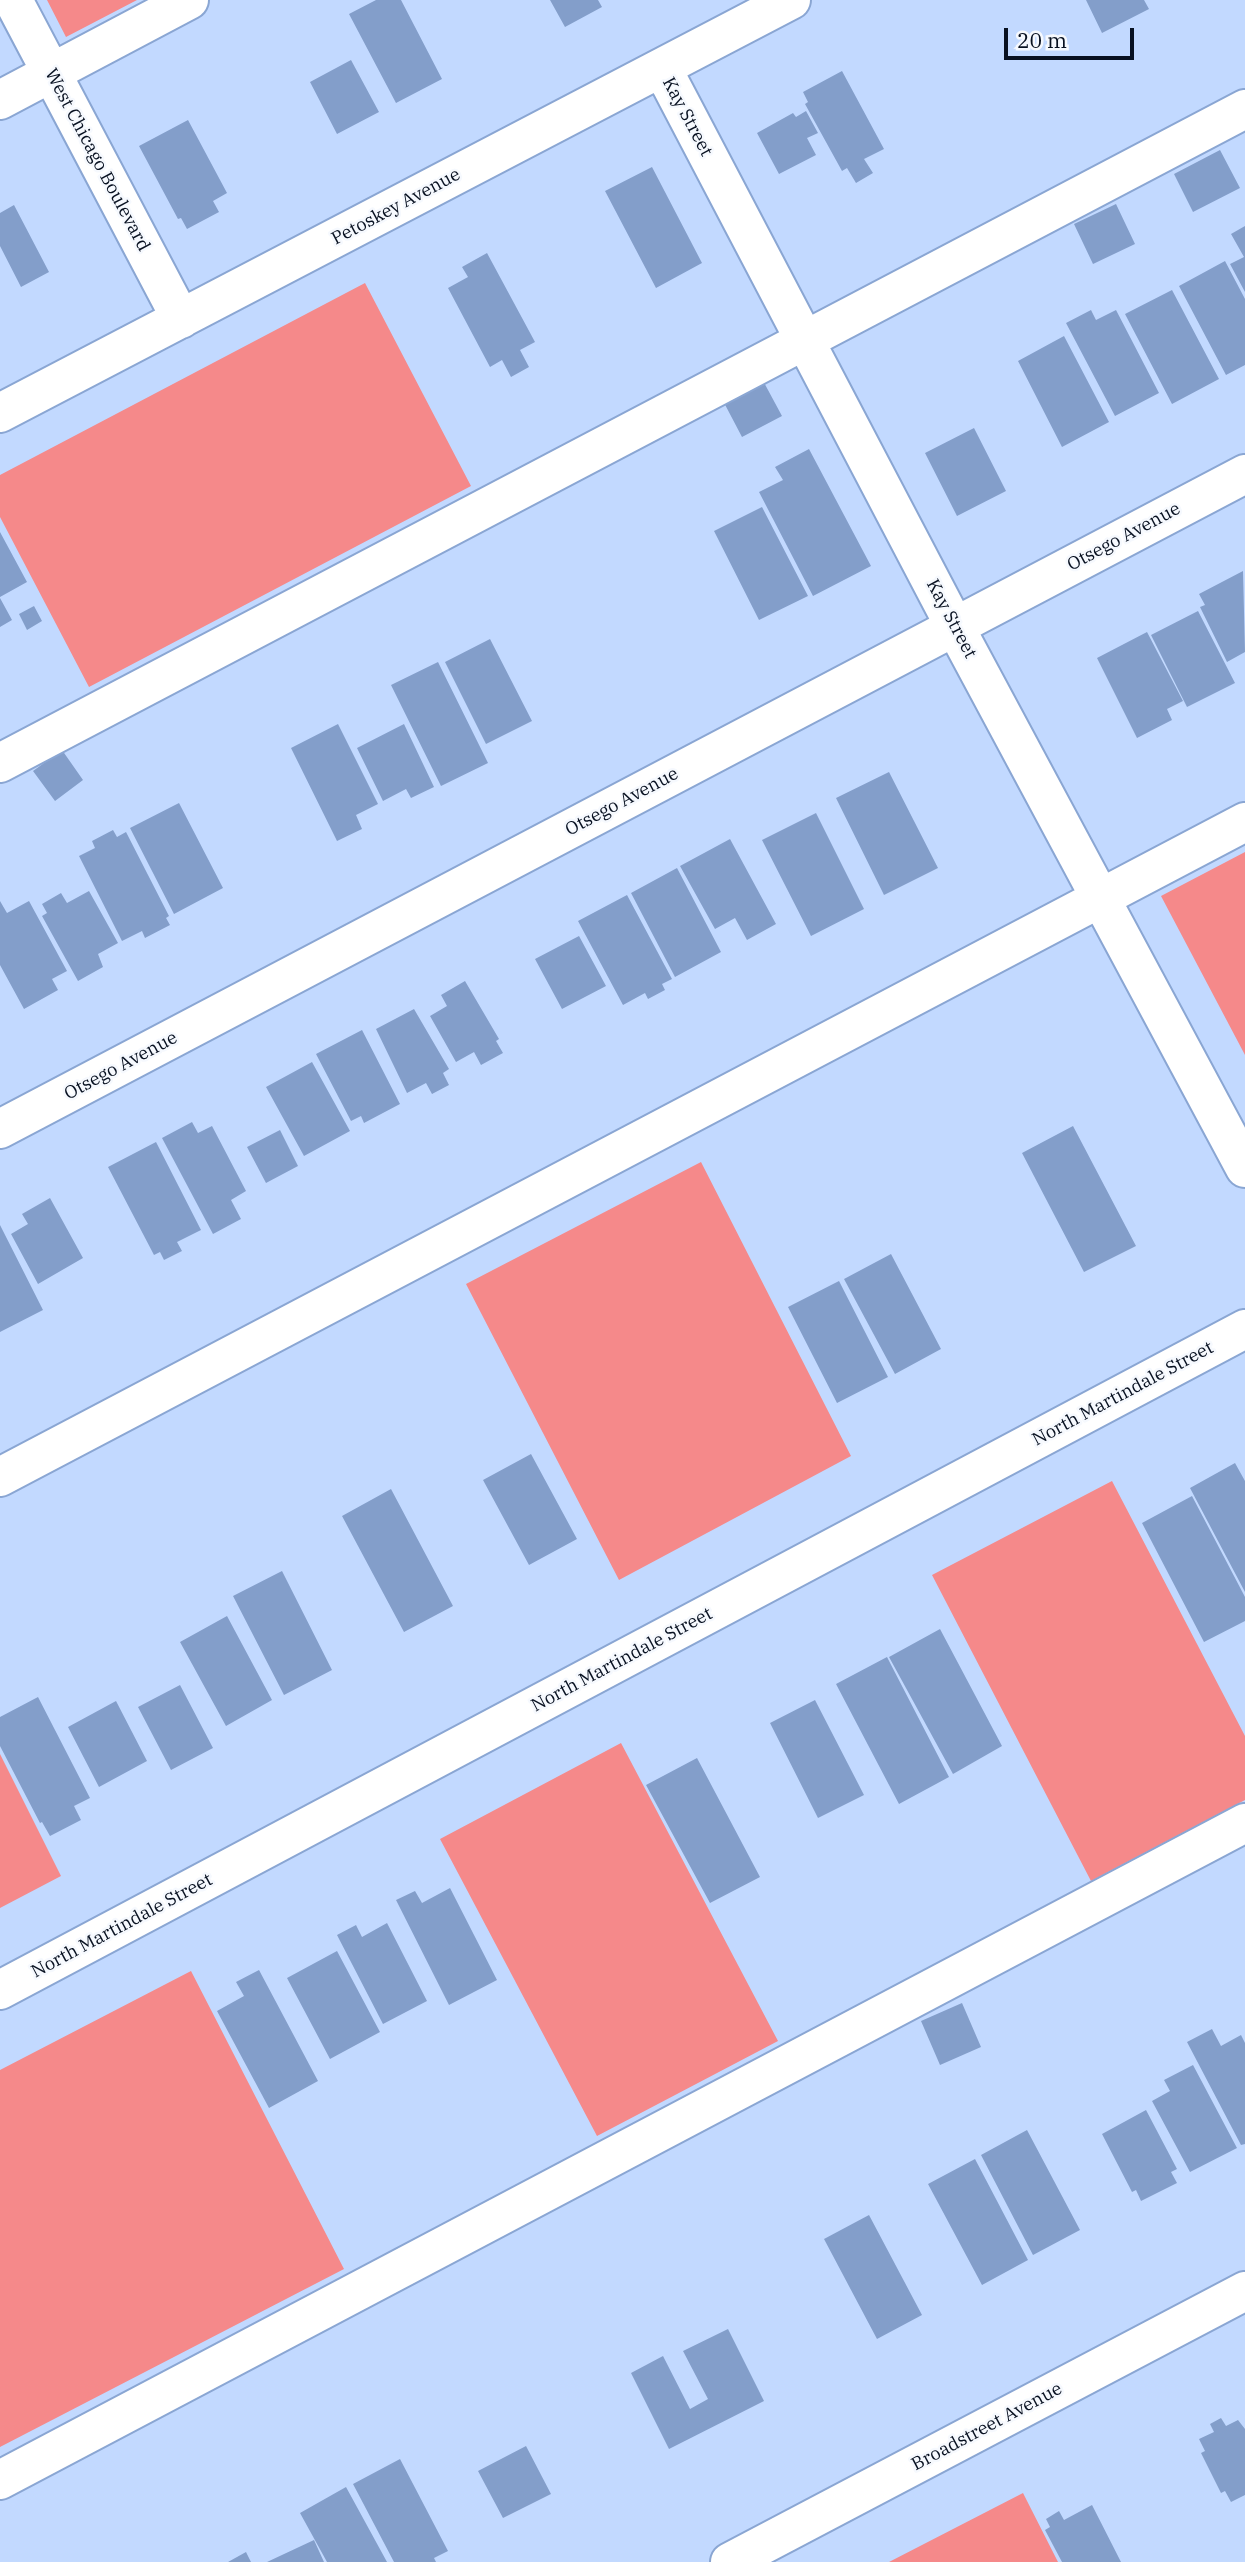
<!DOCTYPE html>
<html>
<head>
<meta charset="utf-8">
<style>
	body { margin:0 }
	#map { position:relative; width:1245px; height:2562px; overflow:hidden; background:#c2d9ff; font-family:"IBM Plex Serif",serif }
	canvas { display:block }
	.scale { position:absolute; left:1004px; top:28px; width:130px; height:32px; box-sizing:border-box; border:4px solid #081121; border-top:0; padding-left:9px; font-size:21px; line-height:24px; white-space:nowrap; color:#081121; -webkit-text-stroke:5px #f6f9fe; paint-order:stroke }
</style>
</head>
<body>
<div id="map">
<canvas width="1245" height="2562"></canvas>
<div class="scale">20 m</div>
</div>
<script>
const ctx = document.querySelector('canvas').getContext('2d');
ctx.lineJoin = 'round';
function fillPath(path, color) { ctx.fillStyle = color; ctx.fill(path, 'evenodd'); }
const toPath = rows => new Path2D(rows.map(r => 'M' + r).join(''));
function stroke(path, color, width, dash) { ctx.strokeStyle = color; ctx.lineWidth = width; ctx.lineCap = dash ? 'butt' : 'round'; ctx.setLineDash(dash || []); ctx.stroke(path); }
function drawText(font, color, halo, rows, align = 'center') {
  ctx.font = font + ' "IBM Plex Serif",serif'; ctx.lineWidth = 5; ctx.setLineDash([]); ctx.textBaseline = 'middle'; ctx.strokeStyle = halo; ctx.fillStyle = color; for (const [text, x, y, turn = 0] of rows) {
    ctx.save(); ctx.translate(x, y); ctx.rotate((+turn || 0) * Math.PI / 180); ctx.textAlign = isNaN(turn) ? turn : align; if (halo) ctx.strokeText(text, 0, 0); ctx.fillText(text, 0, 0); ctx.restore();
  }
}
fillPath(toPath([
	[47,0,137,0,66,37],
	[365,283,471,486,89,687,0,517,0,475],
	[1245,852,1245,1055,1161,896],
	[701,1162,851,1456,619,1580,466,1284],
	[1112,1481,1245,1736,1245,1800,1091,1881,932,1575],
	[621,1743,778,2041,597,2136,440,1839],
	[0,1754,61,1876,0,1908],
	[191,1971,344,2269,0,2447,0,2070],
	[1023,2493,1058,2562,889,2562]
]), '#f5898a');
fillPath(toPath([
	[376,0,401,0,442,79,396,103,349,14],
	[550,0,598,0,602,7,565,27],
	[1086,0,1144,0,1149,9,1102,33],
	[351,60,379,112,337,134,310,82],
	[842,71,884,149,864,159,873,173,856,183,847,168,842,171,805,104,808,102,803,92],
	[806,111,818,133,807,138,816,155,779,174,757,133,793,113,796,117],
	[188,120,227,193,213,201,219,212,187,229,181,218,178,219,139,146],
	[1220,150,1240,188,1193,212,1174,174],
	[652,167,702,263,656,288,605,191],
	[1116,204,1135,244,1093,264,1074,224],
	[14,205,49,272,21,287,0,246,0,213],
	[1245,226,1245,292,1230,264,1244,257,1231,234],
	[487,253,535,342,520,350,529,367,511,377,502,360,490,367,448,288,468,277,462,267],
	[1225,261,1245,299,1245,365,1226,375,1179,286],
	[1172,290,1219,379,1172,404,1125,314],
	[1091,310,1096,320,1116,310,1159,393,1115,416,1066,323],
	[1064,336,1109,422,1062,447,1018,361],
	[761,377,782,416,742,437,721,397],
	[974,428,1006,491,957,516,925,453],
	[809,449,871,566,813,596,759,492,783,480,775,467],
	[762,507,808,596,759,620,714,531],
	[0,532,27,582,0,597],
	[1243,571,1245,652,1227,662,1200,607,1205,605,1199,594],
	[0,598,12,620,0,627],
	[34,606,42,621,27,630,19,614],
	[1198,611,1235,683,1187,707,1151,635],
	[1147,632,1183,701,1167,709,1172,720,1137,738,1097,658],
	[490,639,532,721,486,744,445,662],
	[438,662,488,763,441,786,391,685],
	[338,724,378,804,356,815,362,829,337,841,291,748],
	[404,724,434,787,411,798,406,789,383,801,357,748],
	[62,750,83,780,55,801,33,771],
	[889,772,938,868,884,895,836,798],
	[179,803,223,888,174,914,130,828],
	[816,813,864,909,811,936,762,840],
	[113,830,117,837,126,832,169,916,166,918,170,925,145,938,142,931,122,941,79,856,95,848,92,841],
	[730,839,776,924,747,940,735,918,715,929,680,866],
	[677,868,721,952,675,977,631,893],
	[89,891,118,943,98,954,103,967,78,981,42,916,47,913,42,904,61,893,67,903],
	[627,895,672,979,662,984,665,990,648,999,645,993,623,1005,578,921],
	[0,901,7,913,29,901,67,971,52,979,58,990,24,1009,0,965],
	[579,936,606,986,562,1009,535,959],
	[465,981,499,1039,496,1041,503,1053,481,1065,474,1052,456,1062,430,1016,447,1006,441,995],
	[414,1009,449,1069,443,1073,449,1085,432,1094,426,1083,407,1093,376,1029],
	[362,1030,400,1104,364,1123,361,1116,351,1121,316,1054],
	[312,1062,350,1131,304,1156,266,1087],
	[192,1122,198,1133,212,1126,246,1191,231,1200,241,1219,213,1234,162,1138],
	[1073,1126,1136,1246,1084,1272,1022,1153],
	[280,1130,298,1166,266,1183,247,1147],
	[156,1142,201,1230,177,1242,182,1251,164,1260,160,1252,154,1255,108,1167],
	[50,1198,83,1258,38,1284,11,1234,28,1224,22,1214],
	[0,1225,43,1310,0,1332],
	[891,1254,941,1349,895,1374,844,1279],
	[839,1281,888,1377,837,1403,788,1307],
	[531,1454,577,1539,529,1565,483,1480],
	[1235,1463,1245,1481,1245,1592,1190,1488],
	[391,1489,453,1606,404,1632,342,1516],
	[1192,1496,1245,1597,1245,1621,1204,1642,1142,1523],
	[282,1571,332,1670,284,1695,233,1596],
	[227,1616,272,1700,226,1726,180,1642],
	[940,1629,1002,1746,953,1774,889,1657],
	[887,1657,949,1777,899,1804,836,1684],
	[180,1685,213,1748,171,1770,138,1707],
	[38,1697,90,1798,74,1806,81,1820,50,1836,42,1822,40,1823,0,1746,0,1717],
	[815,1700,864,1795,818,1818,770,1723],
	[116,1701,147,1761,99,1787,68,1727],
	[697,1758,760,1877,710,1903,646,1785],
	[450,1888,497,1980,449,2005,396,1900,415,1891,422,1903],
	[387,1923,427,2001,383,2024,337,1935,356,1925,362,1937],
	[337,1951,380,2032,330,2059,287,1978],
	[259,1970,318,2081,269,2108,217,2011,244,1996,236,1982],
	[962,2003,981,2047,940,2065,921,2021],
	[1212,2029,1221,2046,1241,2035,1245,2043,1245,2144,1241,2145,1187,2042],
	[1193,2065,1237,2148,1190,2172,1152,2101,1170,2091,1164,2080],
	[1146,2110,1177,2169,1171,2172,1177,2183,1141,2201,1136,2190,1132,2192,1102,2134],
	[1027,2130,1080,2230,1033,2255,981,2155],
	[975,2159,1028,2260,982,2285,928,2184],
	[869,2215,922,2315,877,2339,824,2239],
	[728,2329,764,2401,669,2449,631,2373,663,2356,690,2409,708,2399,683,2351],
	[1221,2418,1226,2426,1238,2420,1245,2429,1245,2495,1231,2502,1225,2491,1221,2493,1201,2453,1205,2451,1199,2439,1214,2432,1210,2424],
	[526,2446,551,2494,503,2518,478,2471],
	[400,2459,448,2551,434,2558,436,2562,394,2562,353,2484],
	[346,2487,387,2562,327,2562,300,2513],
	[1092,2505,1121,2562,1062,2562,1045,2530,1050,2527,1046,2519,1059,2511,1064,2520],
	[314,2540,324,2562,267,2562],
	[246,2552,251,2562,228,2562]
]), '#839eca');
const minor = toPath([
	[13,0,181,319],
	[662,68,955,627,1245,1168],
	[0,100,189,0],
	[0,413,791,0],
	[0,763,1245,109],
	[0,1129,1245,474],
	[0,1477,1245,822],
	[0,1990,1245,1329],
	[0,2480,1245,1823],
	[730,2562,1245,2291]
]);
stroke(minor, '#8aa6d3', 42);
stroke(minor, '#fff', 38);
drawText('18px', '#081121', '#f6f9fe', [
	["Kay Street",687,117,62],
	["West Chicago Boulevard",97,160,62],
	["Petoskey Avenue",396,207,-28],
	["Otsego Avenue",1124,537,-28],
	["Kay Street",951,619,62],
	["Otsego Avenue",622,802,-28],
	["Otsego Avenue",121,1066,-28],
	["North Martindale Street",1123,1394,-28],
	["North Martindale Street",622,1660,-28],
	["North Martindale Street",122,1926,-28],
	["Broadstreet Avenue",987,2427,-28]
]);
</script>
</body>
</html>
